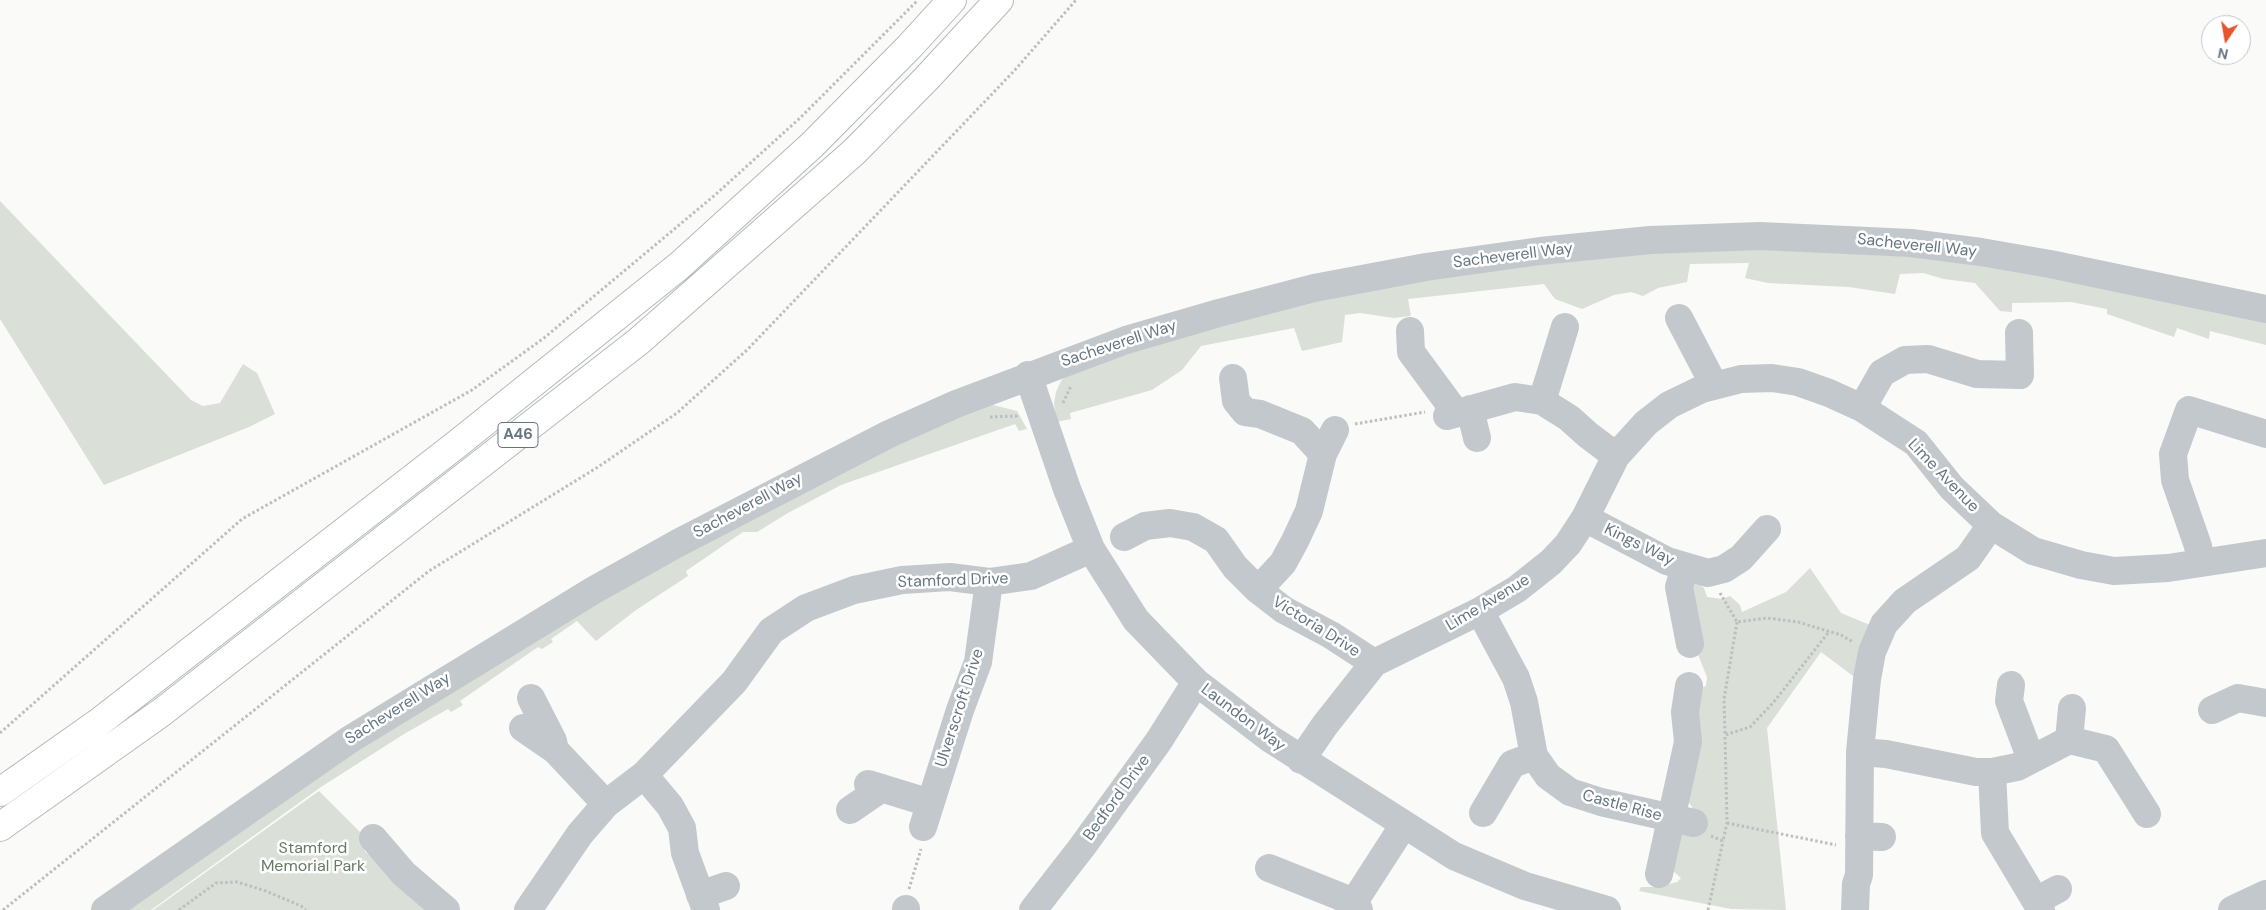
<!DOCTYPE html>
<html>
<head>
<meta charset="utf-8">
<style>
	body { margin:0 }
	#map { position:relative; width:2266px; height:910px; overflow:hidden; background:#fafaf8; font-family:"DM Sans",sans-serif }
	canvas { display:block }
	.north { position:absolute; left:2201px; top:15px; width:50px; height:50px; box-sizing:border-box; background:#fff; border:1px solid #c1c8cd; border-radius:50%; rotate:192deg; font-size:14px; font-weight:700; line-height:20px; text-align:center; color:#657683 }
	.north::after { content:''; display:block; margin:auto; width:18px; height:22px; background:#e4572e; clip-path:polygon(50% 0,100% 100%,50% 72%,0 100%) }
</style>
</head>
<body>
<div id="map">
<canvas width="2266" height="910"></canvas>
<div class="north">N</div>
</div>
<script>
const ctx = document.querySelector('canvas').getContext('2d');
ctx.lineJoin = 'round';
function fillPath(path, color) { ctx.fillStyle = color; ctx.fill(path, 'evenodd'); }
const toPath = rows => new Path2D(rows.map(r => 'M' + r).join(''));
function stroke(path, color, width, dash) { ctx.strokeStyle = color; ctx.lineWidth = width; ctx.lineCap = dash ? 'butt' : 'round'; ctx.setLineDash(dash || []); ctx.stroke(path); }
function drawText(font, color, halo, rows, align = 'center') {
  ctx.font = font + ' "DM Sans",sans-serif'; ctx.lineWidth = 5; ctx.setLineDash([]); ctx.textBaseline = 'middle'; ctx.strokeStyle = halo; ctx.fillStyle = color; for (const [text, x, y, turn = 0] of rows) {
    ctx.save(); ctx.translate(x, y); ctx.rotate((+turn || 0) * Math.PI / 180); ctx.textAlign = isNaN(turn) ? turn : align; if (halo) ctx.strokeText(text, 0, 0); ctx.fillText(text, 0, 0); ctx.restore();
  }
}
fillPath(toPath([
	[0,201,191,400,203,406,220,403,243,364,257,373,275,414,249,427,104,485,0,319],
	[1713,248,1838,249,1993,265,2266,319,2266,345,2210,331,2209,339,2177,328,2174,337,2107,314,2107,309,2071,302,2012,303,2012,312,2000,311,1975,283,1944,279,1923,273,1900,274,1895,294,1849,287,1768,283,1745,278,1749,263,1690,264,1687,282,1658,288,1643,296,1631,292,1614,295,1582,309,1555,299,1544,284,1408,299,1411,316,1394,318,1360,313,1345,315,1342,342,1302,351,1294,328,1201,346,1182,370,1152,390,1070,413,1071,419,1056,422,1054,403,1056,392,1061,381,1069,373,1125,353,1333,296,1520,265],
	[993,405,1017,411,1027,429,1019,431,1015,424,841,485,788,513,757,532,743,532,686,571,688,576,636,610,596,641,577,621,551,639,553,642,542,649,538,647,460,701,463,705,451,712,448,709,404,734,321,787,151,910,125,910,355,749,570,616,788,496,978,407],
	[1810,568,1841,613,1870,625,1857,679,1821,652,1767,728,1786,910,1731,909,1639,891,1641,887,1657,887,1677,882,1681,878,1673,871,1677,830,1695,812,1688,801,1701,688,1706,686,1707,677,1699,657,1686,579,1695,581,1704,588,1707,597,1722,599,1730,596,1740,605,1742,612,1786,592],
	[319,791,360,832,365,852,386,865,426,910,153,910]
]), '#dadfd7');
const highway = toPath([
	[0,792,98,723,457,444,679,266,812,145,910,46,952,0],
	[0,827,162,712,639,341,854,152,926,79,999,0]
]);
stroke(highway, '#b4b9bd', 30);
stroke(toPath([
	[1063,403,1071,386],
	[990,417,1016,416,1017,418],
	[1355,424,1425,412],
	[1720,593,1737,622,1767,618,1798,622,1841,635,1853,642],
	[1737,622,1724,699,1725,735,1750,727,1773,703,1828,633],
	[0,733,242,519,472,390,544,338,715,195,800,118,918,0],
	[1727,823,1836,845],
	[1711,836,1723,841,1727,823,1725,735],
	[909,889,921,849],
	[3,910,429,571,598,467,677,413,748,349,1014,71,1076,0],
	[179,910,216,883,237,882,266,891,301,906,306,910],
	[1708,910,1723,841]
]), '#bbbfc2', 3, [2.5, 2.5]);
stroke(toPath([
	[1679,318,1714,385],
	[1410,331,1411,352,1456,413],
	[1028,375,1067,489,1091,549,1136,620,1196,682,1269,738,1454,856,1525,886,1607,910],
	[1233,378,1236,401,1245,412,1260,414,1302,431,1323,454],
	[1542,401,1565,327],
	[1862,408,1882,373,1905,360,1928,359,1977,374,2020,375,2019,333],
	[1470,409,1477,438],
	[1447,416,1515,397,1542,401,1569,418,1588,435,1616,456],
	[1585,518,1667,561,1708,573,1724,569,1741,558,1767,529],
	[1991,525,1968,558,1905,601,1884,624,1872,652,1867,679,1860,752,1886,754,1976,772,1992,772,2017,767,2069,740,2106,749,2147,814],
	[1124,537,1145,526,1170,523,1193,527,1216,540,1235,567,1258,590,1284,610,1331,635,1374,663],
	[2201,563,2198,546,2175,480,2173,454,2189,410,2266,434],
	[1685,567,1679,587,1690,644],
	[1258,590,1283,563,1295,541,1309,511,1323,454,1335,430],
	[1480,611,1516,678,1524,702,1534,756,1548,776,1570,792,1601,802,1694,823],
	[2011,685,2009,701,2031,759],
	[2212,710,2238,698,2266,703],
	[523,728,555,750,553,741,531,698],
	[2069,740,2072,708],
	[555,750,606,804],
	[1301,760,1325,725,1374,663,1480,611,1517,589,1551,562,1568,544,1585,518,1616,456,1646,423,1669,405,1702,389,1741,379,1772,378,1798,382,1829,393,1862,408,1916,443,1952,488,1991,525,2033,551,2081,565,2114,571,2168,568,2266,553],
	[1992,772,1995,833,2041,910],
	[644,775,670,806,682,828,685,853,706,910],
	[868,784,930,803],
	[850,810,882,788],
	[1483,813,1512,764,1534,756],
	[923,827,960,710,978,662,989,582],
	[1859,836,1882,837],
	[373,838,404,874,446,910],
	[1269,868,1354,902],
	[1659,874,1688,742,1685,712,1689,686],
	[700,895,726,886],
	[2036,901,2058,889],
	[105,910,349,740,594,590,678,543,889,434,956,404,1126,340,1219,313,1314,288,1426,267,1540,251,1650,240,1760,236,1911,243,1981,252,2050,264,2266,309],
	[528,910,580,834,606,804,644,775,734,682,771,631,806,608,854,590,902,580,950,577,989,582,1031,576,1091,549],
	[906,910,906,909],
	[1033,910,1082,847,1158,742,1196,682],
	[1359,910,1354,902,1403,826],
	[1855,910,1856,884,1859,875,1860,752],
	[2232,910,2266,894]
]), '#c3c8cc', 28);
stroke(highway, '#fff', 28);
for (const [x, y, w] of [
	[518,435,40]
]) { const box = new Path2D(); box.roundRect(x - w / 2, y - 12.5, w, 25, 4); ctx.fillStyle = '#fff'; ctx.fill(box); stroke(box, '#657683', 1); }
drawText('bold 15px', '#657683', null, [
	["A46",518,435]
]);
drawText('16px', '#657683', '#fff', [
	["Sacheverell Way",1917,246,6],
	["Sacheverell Way",1513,256,-7],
	["Sacheverell Way",1119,344,-18],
	["Lime Avenue",1943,476,46],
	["Sacheverell Way",748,506,-28],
	["Kings Way",1639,545,26],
	["Stamford Drive",953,581,-2],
	["Lime Avenue",1488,603,-31],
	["Victoria Drive",1316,627,32],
	["Ulverscroft Drive",960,708,-72],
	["Sacheverell Way",398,709,-32],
	["Laundon Way",1243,718,37],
	["Bedford Drive",1117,798,-54],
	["Castle Rise",1622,806,15]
]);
drawText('16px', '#687a64', '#fff', [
	["Stamford",313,849],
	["Memorial Park",313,867]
]);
</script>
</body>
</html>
